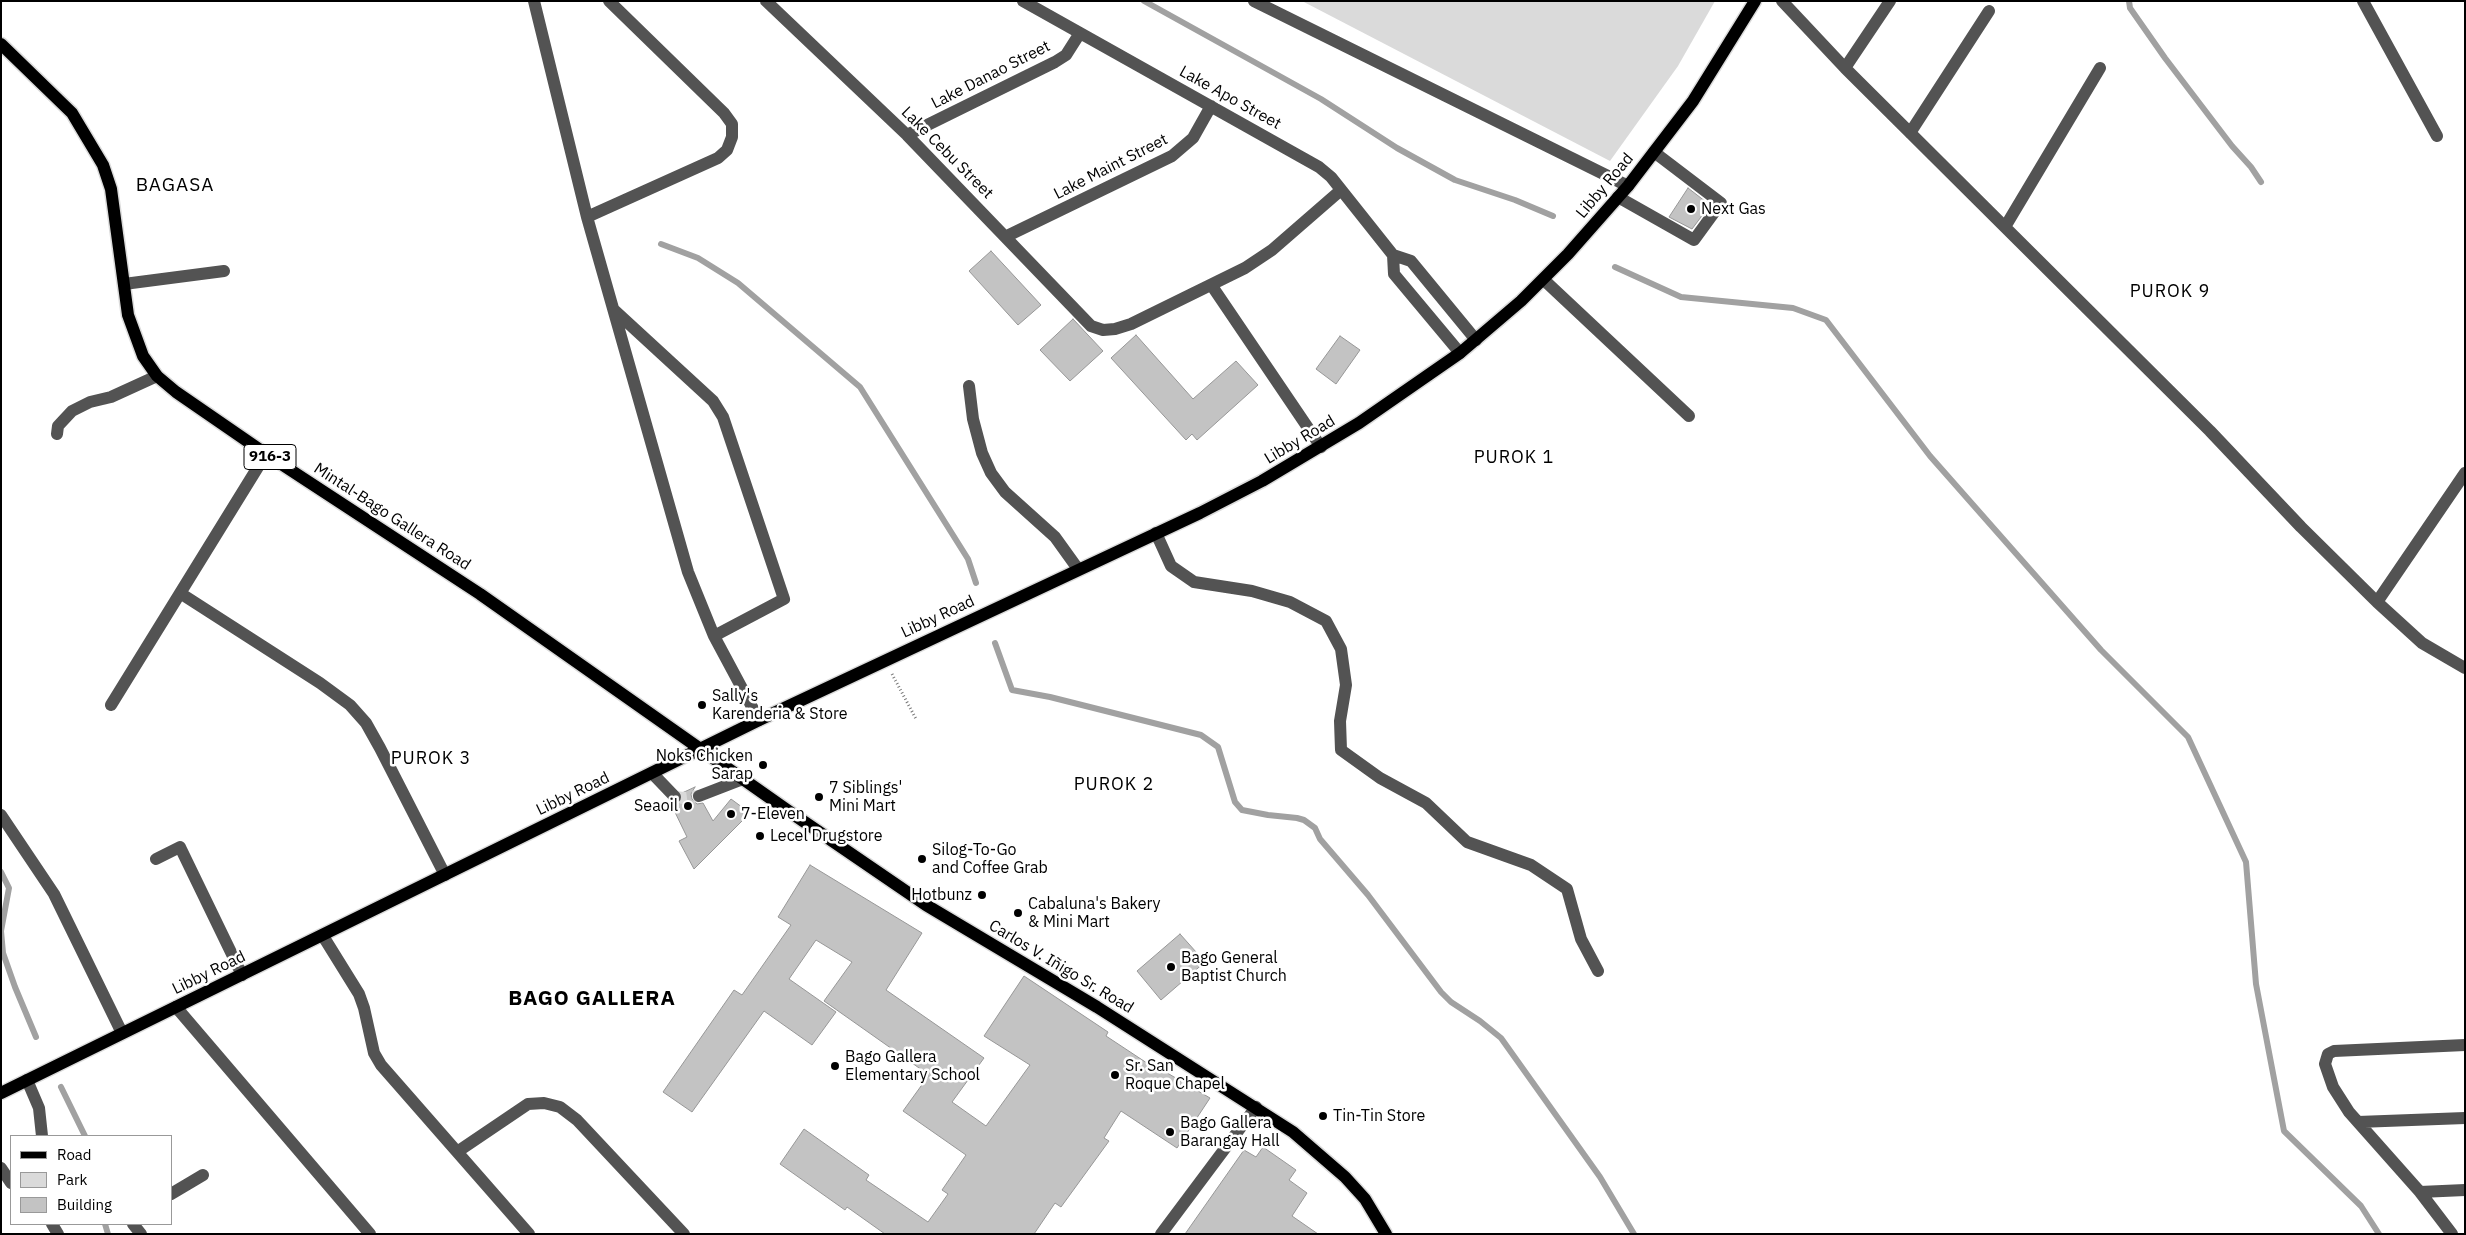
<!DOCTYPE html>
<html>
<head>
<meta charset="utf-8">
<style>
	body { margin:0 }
	#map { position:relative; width:2466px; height:1235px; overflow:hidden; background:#fff; font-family:"IBM Plex Sans",sans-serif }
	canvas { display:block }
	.frame { position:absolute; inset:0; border:2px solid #000; pointer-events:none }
	.legend { position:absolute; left:10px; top:1135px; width:162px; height:90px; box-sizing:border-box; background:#fff; border:1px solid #999; margin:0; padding:6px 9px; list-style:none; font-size:15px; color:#000 }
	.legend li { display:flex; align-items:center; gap:10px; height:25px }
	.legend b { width:25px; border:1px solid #999 }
</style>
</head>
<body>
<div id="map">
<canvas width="2466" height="1235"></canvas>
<div class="frame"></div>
<ul class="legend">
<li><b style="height:6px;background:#000"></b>Road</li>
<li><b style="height:14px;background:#dadada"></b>Park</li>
<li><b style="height:14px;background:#c3c3c3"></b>Building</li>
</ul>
</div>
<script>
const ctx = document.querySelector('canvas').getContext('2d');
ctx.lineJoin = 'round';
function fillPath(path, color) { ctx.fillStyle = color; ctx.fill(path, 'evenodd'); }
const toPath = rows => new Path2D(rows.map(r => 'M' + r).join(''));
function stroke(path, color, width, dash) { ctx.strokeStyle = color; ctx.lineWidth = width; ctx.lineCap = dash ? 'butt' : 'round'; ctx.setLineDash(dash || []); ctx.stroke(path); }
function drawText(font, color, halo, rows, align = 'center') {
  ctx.font = font + ' "IBM Plex Sans",sans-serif'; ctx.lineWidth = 5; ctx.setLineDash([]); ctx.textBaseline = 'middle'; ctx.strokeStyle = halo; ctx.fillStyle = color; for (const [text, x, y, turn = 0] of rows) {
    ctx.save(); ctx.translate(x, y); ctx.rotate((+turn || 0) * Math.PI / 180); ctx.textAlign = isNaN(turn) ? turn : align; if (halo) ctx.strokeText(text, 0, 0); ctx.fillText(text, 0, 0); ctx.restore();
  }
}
fillPath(toPath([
	[1302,1,1715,1,1678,66,1610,161]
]), '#dadada');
stroke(toPath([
	[1144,1,1321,99,1397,148,1455,180,1515,200,1553,216],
	[2129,1,2130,8,2165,58,2232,146,2251,167,2261,182],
	[661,244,698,258,738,283,860,387,968,559,976,583],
	[1615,267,1681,297,1793,308,1826,320,1930,456,2101,650,2188,737,2246,862,2256,984,2284,1131,2361,1206,2379,1234],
	[995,643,1012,690,1050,697,1201,735,1218,747,1235,802,1242,810,1268,815,1297,818,1304,820,1315,828,1320,839,1368,895,1441,992,1451,1002,1480,1021,1501,1038,1600,1177,1634,1234],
	[1,872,9,888,1,931,3,953,15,987,36,1037],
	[61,1087,85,1136],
	[105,1224,108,1234]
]), '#a1a1a1', 6);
const building = toPath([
	[1688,188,1710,205,1692,229,1669,217,1688,188],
	[991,251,1041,305,1018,325,969,271,991,251],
	[1073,319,1103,351,1070,381,1040,350,1073,319],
	[1136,335,1193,399,1236,361,1258,385,1197,440,1192,434,1186,440,1111,358,1136,335],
	[1340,336,1360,350,1336,384,1316,369,1340,336],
	[695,787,691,794,692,799,697,804,703,803,713,821,731,799,750,813,694,869,679,841,687,837,671,804,680,803,683,799,682,793,695,787],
	[810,865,922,933,886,990,984,1058,952,1102,986,1126,1030,1065,984,1036,1024,976,1108,1032,1106,1036,1156,1069,1157,1067,1210,1098,1177,1148,1121,1111,1104,1138,1109,1141,1061,1207,1055,1203,1034,1234,885,1234,847,1207,845,1210,780,1164,804,1129,869,1175,866,1180,928,1222,948,1194,942,1190,966,1155,903,1111,929,1075,824,1001,852,962,816,940,789,979,836,1012,812,1045,764,1011,692,1112,663,1092,734,990,742,995,791,925,778,917,810,865],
	[1180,934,1205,962,1161,1000,1137,971,1180,934],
	[1263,1147,1296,1170,1289,1180,1307,1193,1292,1216,1318,1234,1185,1234,1244,1150,1256,1157,1263,1147]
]);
fillPath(building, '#c3c3c3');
stroke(building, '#979797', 1);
stroke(toPath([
	[675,797,684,798,699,796]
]), '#d9d9d9', 12, [12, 6]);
const major = toPath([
	[1,44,72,113,103,165,111,189,128,315,143,356,157,376,176,392,266,454,480,594,787,810,926,905,1097,1007,1293,1132,1345,1177,1365,1199,1386,1234],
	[1,1093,759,720,1200,513,1262,481,1359,423,1460,353,1521,301,1568,254,1628,186,1693,101,1755,1]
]);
stroke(major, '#dbdbdb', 15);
stroke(toPath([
	[892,674,916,719]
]), '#757575', 3, [1, 2.5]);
stroke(toPath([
	[534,1,587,217,688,572,714,636,759,720],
	[766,1,907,135,1091,326,1103,330,1115,329,1131,324,1245,268,1272,250,1341,190],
	[1023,1,1319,167,1331,177,1393,255,1411,261,1476,340],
	[1254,1,1628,186],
	[1782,1,1845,68,2210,431,2301,527,2377,602,2422,643,2465,668],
	[2363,1,2437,136],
	[1845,68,1890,1],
	[1910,133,1989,11],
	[907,135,1055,62,1066,55,1080,33],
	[1618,197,1694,240,1721,203,1654,152],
	[587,217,718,158,727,150,732,137,732,124,724,113,609,1],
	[2005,227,2100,68],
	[1007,236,1172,156,1193,138,1211,106],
	[1393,255,1394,274,1460,353],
	[1544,280,1689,416],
	[124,284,224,271],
	[1212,286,1321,447],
	[614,310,713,401,723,417,784,599,714,636],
	[969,386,973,419,982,453,991,473,1005,492,1055,537,1078,569],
	[57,434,58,426,72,411,90,402,111,397,157,376],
	[1156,533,1171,566,1194,582,1252,591,1290,602,1326,621,1341,649,1346,685,1340,721,1341,750,1380,778,1426,803,1467,842,1531,865,1567,889,1581,939,1598,971],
	[180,593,320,683,350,705,366,723,380,748,445,875],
	[2377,602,2465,473],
	[111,705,266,454],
	[652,773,675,797],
	[699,796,743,779],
	[1,815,54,894,122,1033],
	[156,859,180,847,242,975],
	[323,936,359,994,364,1008,374,1053,381,1065,529,1234],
	[176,1007,370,1234],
	[27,1080,39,1108,42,1136],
	[2358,1122,2465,1118],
	[457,1152,528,1104,544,1103,560,1107,577,1120,684,1234],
	[1,1168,11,1183],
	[2420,1192,2465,1190],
	[171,1194,203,1175],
	[52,1224,58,1234],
	[133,1224,141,1234],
	[1161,1234,1256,1107],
	[2452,1234,2420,1192,2349,1112,2333,1087,2325,1064,2328,1054,2334,1051,2465,1045]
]), '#535353', 12);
stroke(major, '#000', 12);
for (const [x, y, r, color] of [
	[1691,209,5,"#000"],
	[702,705,5,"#000"],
	[763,765,5,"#000"],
	[819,797,5,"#000"],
	[688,806,5,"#000"],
	[731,814,5,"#000"],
	[760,836,5,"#000"],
	[922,859,5,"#000"],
	[982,895,5,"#000"],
	[1018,913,5,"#000"],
	[1171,967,5,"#000"],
	[835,1066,5,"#000"],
	[1115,1075,5,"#000"],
	[1323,1116,5,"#000"],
	[1170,1132,5,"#000"]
]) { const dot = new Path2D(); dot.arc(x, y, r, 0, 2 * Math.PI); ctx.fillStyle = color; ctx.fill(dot); stroke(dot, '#fff', 2); }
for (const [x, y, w] of [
	[270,457,52]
]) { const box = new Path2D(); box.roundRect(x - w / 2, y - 12.5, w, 25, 4); ctx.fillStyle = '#fff'; ctx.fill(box); stroke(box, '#000', 1); }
drawText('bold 15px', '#000', null, [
	["916-3",270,457]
]);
drawText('16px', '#000', '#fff', [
	["Lake Danao Street",991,75,-27],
	["Lake Apo Street",1230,98,29],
	["Lake Cebu Street",947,153,45],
	["Lake Maint Street",1111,167,-27],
	["Libby Road",1605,186,-50],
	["Libby Road",1300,440,-31],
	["Mintal-Bago Gallera Road",392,517,33],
	["Libby Road",938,617,-25],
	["Libby Road",573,794,-26],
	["Carlos V. Iñigo Sr. Road",1061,967,31],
	["Libby Road",209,973,-26]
]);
drawText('16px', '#000', '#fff', [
	["Next Gas",1701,209],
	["Sally's",712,696],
	["Karenderia & Store",712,714],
	["Noks Chicken",753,756,"right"],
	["Sarap",753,774,"right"],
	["7 Siblings'",829,788],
	["Mini Mart",829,806],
	["Seaoil",678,806,"right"],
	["7-Eleven",741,814],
	["Lecel Drugstore",770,836],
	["Silog-To-Go",932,850],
	["and Coffee Grab",932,868],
	["Hotbunz",972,895,"right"],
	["Cabaluna's Bakery",1028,904],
	["& Mini Mart",1028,922],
	["Bago General",1181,958],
	["Baptist Church",1181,976],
	["Bago Gallera",845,1057],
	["Elementary School",845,1075],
	["Sr. San",1125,1066],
	["Roque Chapel",1125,1084],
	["Tin-Tin Store",1333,1116],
	["Bago Gallera",1180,1123],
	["Barangay Hall",1180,1141]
], 'left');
ctx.letterSpacing = '1px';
drawText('18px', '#000', '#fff', [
	["PUROK 9",2170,292],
	["PUROK 1",1514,458],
	["PUROK 3",431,759],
	["PUROK 2",1114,785]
]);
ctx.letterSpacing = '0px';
ctx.letterSpacing = '1px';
drawText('19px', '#000', '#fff', [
	["BAGASA",175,186]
]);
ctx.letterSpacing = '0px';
ctx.letterSpacing = '1px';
drawText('bold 21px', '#000', '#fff', [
	["BAGO GALLERA",592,999]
]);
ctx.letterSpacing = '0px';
</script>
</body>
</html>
